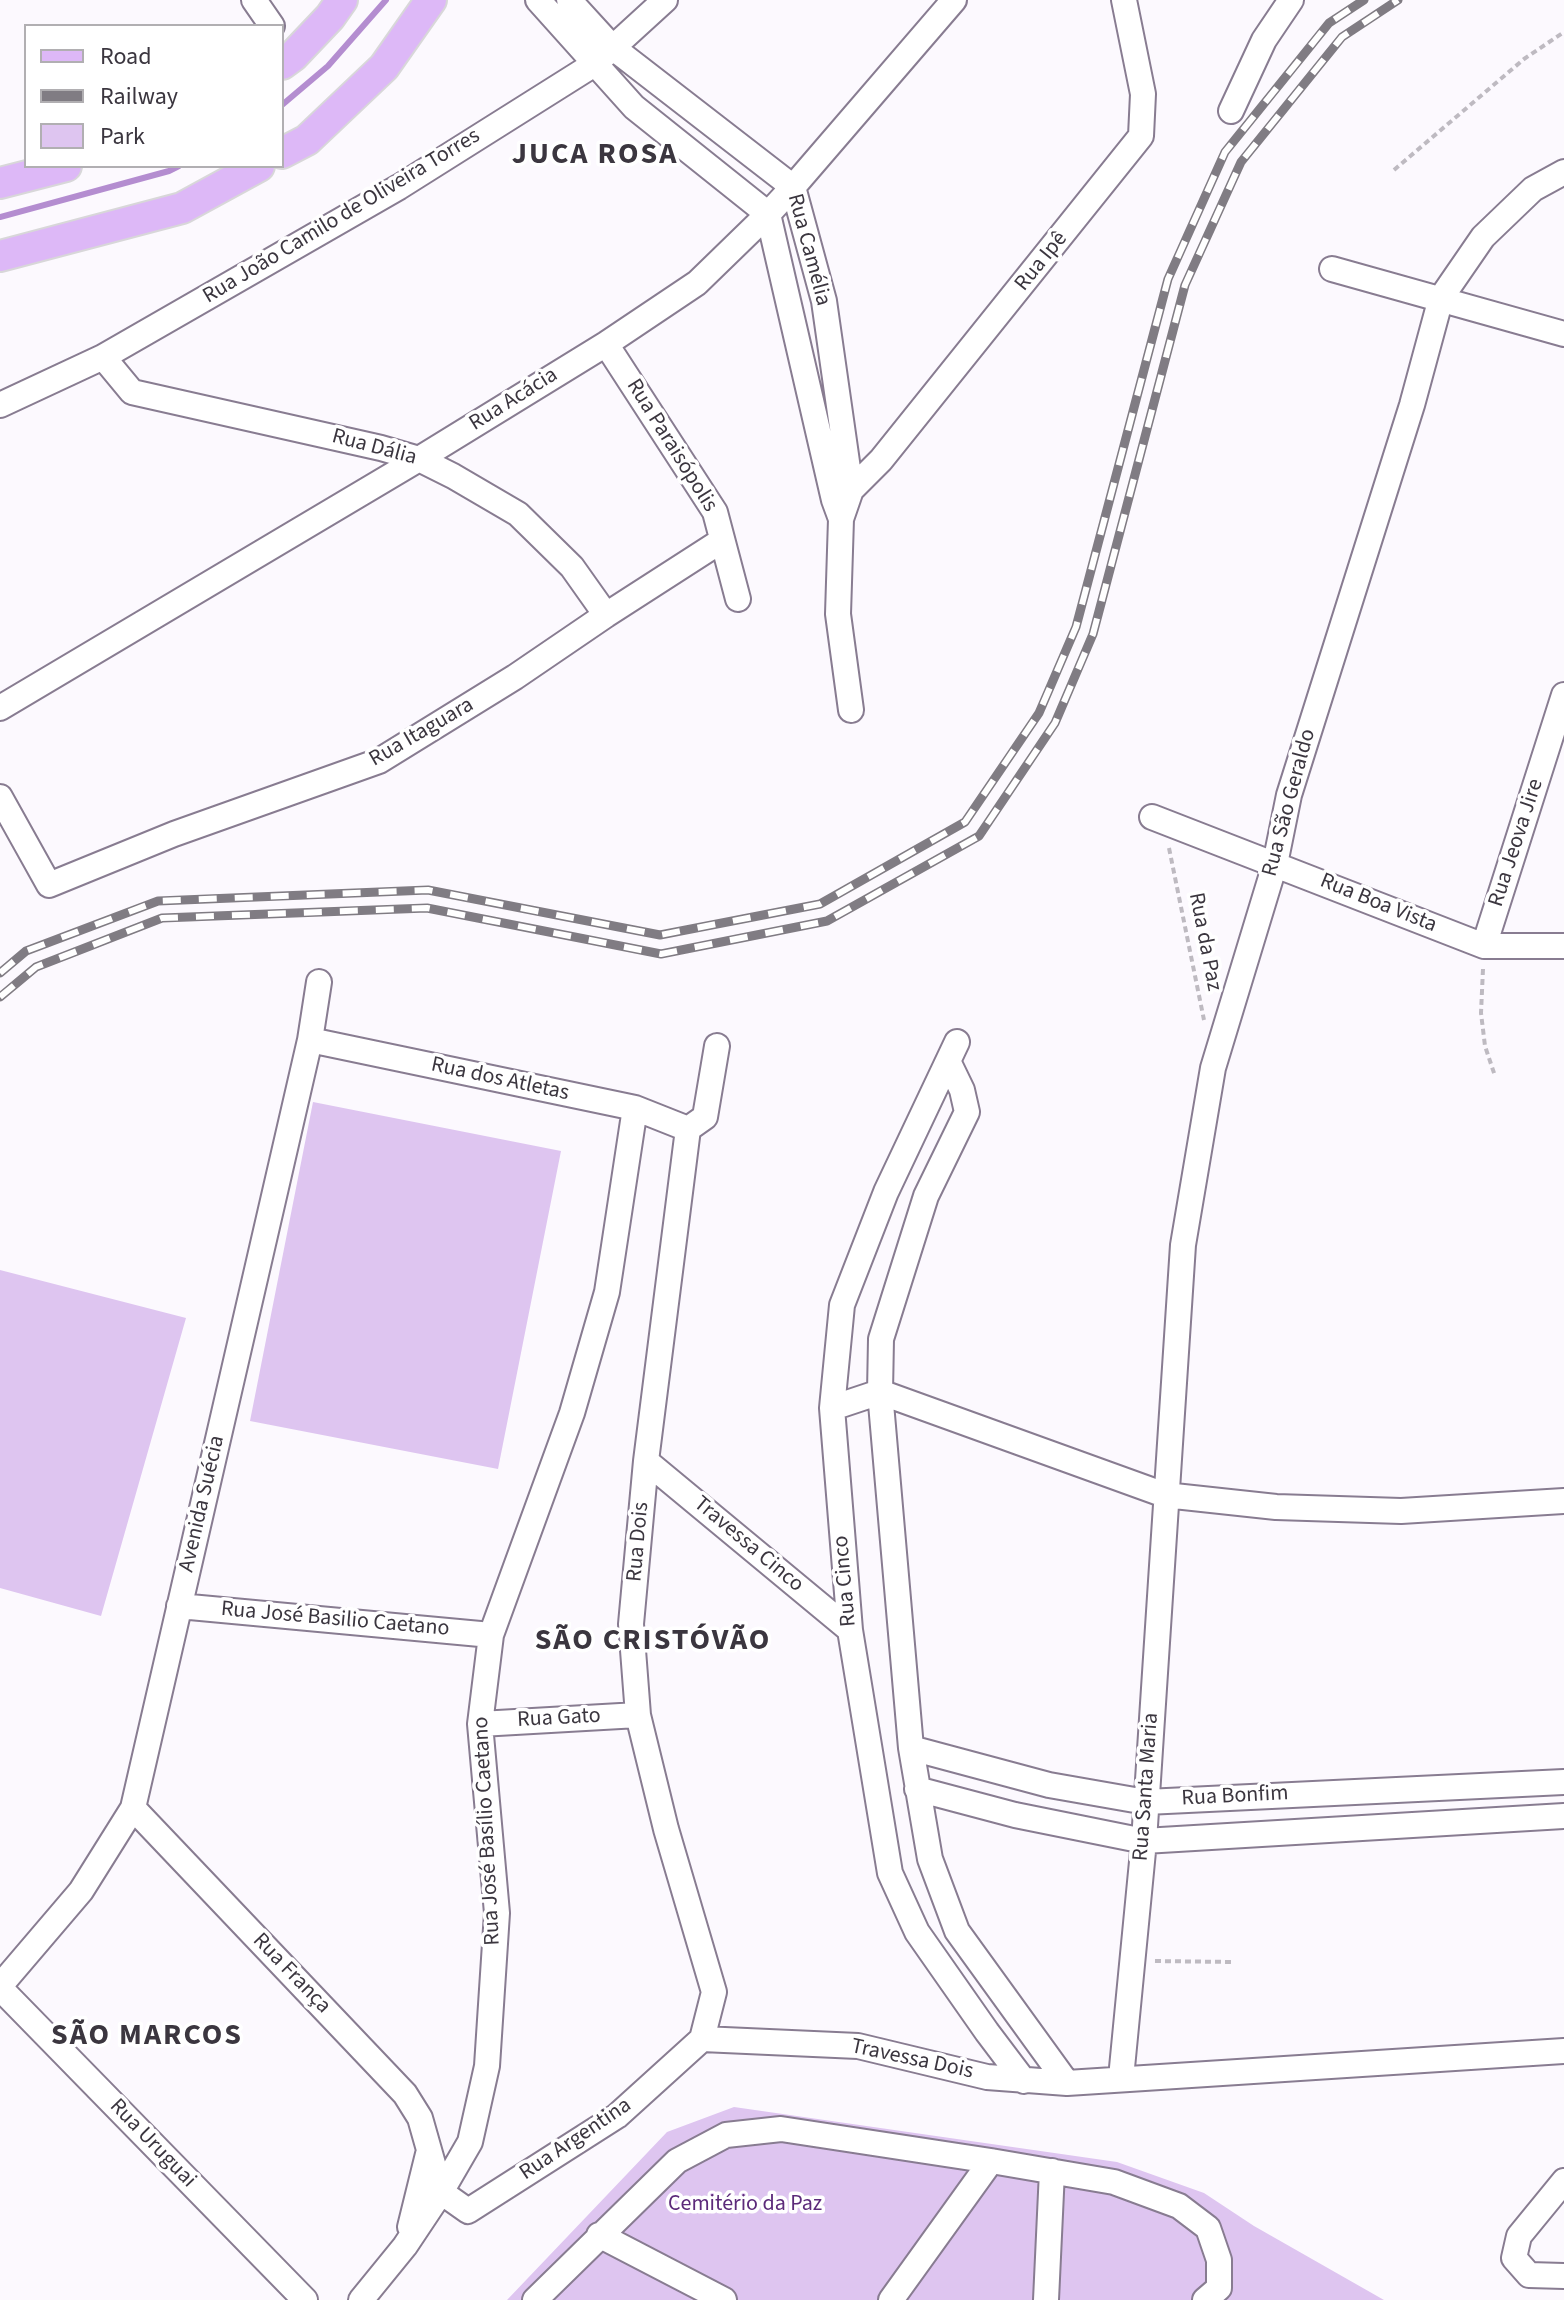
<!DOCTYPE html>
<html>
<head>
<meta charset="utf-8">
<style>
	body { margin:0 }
	#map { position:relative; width:1564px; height:2300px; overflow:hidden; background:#fcf9fe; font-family:"Source Sans 3",sans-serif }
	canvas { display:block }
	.legend { position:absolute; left:24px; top:24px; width:260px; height:144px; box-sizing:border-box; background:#fff; border:2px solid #b1afb2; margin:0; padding:10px 14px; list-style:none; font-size:24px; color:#3b363f }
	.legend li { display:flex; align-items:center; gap:16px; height:40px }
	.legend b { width:40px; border:2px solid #b1afb2 }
</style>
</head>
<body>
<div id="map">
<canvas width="1564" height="2300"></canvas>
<ul class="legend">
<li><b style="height:10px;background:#ddb8f7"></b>Road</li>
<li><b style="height:10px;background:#807c83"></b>Railway</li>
<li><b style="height:22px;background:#dec5f0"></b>Park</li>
</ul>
</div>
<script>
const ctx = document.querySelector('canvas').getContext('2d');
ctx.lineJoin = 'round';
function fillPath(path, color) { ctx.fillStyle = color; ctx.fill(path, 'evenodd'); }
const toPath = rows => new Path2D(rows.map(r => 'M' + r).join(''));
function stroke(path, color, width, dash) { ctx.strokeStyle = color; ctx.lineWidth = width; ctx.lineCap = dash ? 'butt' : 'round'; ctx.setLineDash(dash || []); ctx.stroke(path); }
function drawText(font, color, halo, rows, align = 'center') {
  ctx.font = font + ' "Source Sans 3",sans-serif'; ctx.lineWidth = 7; ctx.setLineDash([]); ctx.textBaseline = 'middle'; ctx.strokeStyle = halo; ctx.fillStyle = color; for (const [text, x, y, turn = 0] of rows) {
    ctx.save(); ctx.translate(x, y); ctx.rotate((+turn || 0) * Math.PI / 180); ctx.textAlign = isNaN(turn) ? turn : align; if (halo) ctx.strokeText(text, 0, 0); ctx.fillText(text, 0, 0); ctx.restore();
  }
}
fillPath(toPath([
	[313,1102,561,1151,498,1469,250,1421],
	[0,1270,186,1318,101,1616,0,1588],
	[734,2107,1117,2162,1204,2193,1254,2226,1384,2300,507,2300,667,2132]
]), '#dec5f0');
stroke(toPath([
	[282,105,328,66,386,0],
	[0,217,169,171,179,166]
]), '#b48dd0', 6);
const minor = toPath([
	[254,0,272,26],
	[538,0,634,107,768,214,834,500,841,519],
	[569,0,612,47,793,187,824,301,851,490,841,519,838,614,851,710],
	[1231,111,1264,40,1291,0],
	[1332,269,1564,334],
	[606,344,715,512,738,599],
	[103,357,132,392,381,448,419,459,453,476,518,514,572,567,606,615],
	[0,405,103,357,399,187,596,63,665,0],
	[840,496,851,490,881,460,1141,136,1143,94,1124,0],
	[0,708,419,459,606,344,697,283,768,214,793,187,954,0],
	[0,797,49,885,174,834,379,761,515,677,606,615,721,541],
	[1152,817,1484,946,1564,946],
	[1484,946,1564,695],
	[310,1040,635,1108,688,1129],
	[957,1042,886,1192,842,1305,832,1408,850,1630,890,1873,917,1932,987,2032,1024,2081],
	[948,1061,962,1090,967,1112,926,1196,881,1339,880,1392,911,1748,930,1859,957,1931,1067,2083],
	[832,1408,880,1392,1165,1495,1276,1507,1401,1511,1564,1501],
	[646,1461,850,1630],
	[179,1606,491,1635],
	[480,1724,638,1715],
	[911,1748,1049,1785,1146,1802,1564,1782],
	[917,1789,1015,1815,1144,1841,1564,1816],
	[133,1808,405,2094,420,2118,441,2192],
	[0,1986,81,1891,133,1808,310,1040,319,982],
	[0,1988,305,2300],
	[702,2039,714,1992,666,1829,638,1715,631,1624,646,1461,688,1129,705,1117,717,1046],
	[702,2039,858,2046,987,2077,1067,2083,1564,2051],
	[1121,2078,1144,1841,1183,1245,1213,1068,1275,864,1289,795,1412,405,1441,298,1483,237,1533,189,1564,172],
	[1564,2181,1519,2236,1514,2258,1529,2275,1564,2276],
	[441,2192,468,2211,617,2116,702,2039],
	[410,2227,428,2154],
	[599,2235,724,2300],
	[361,2300,405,2246,441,2192,470,2142,487,2066,497,1913,480,1724,491,1635,572,1413,607,1292,635,1108],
	[535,2300,677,2161,726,2135,781,2129,991,2161,1114,2182,1179,2206,1208,2228,1219,2260,1219,2288,1205,2300],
	[891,2300,991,2161],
	[1046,2300,1052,2171]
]);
const major = toPath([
	[282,64,293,56,330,17,342,0],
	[282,153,307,140,384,67,431,0],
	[0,183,66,166],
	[0,256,182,208,259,166]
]);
stroke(minor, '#887c91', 28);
stroke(major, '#d8d7d9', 34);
stroke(toPath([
	[1394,170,1524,59,1564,32],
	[1169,848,1204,1020],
	[1483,969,1481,1013,1485,1046,1495,1076],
	[1155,1961,1234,1962]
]), '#bebac1', 4, [6, 4]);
stroke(minor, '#fff', 24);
stroke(major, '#ddb8f7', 30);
const rail = toPath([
	[0,973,26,951,158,901,428,890,660,935,820,904,965,822,1039,713,1076,627,1168,279,1225,152,1329,23,1364,0],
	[0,997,36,967,162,918,427,908,661,954,827,921,979,836,1055,723,1093,634,1185,285,1241,162,1342,37,1398,0]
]);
stroke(rail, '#807c83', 9);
stroke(rail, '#fff', 6, [18]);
drawText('22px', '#3b363f', '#fff', [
	["Rua João Camilo de Oliveira Torres",342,217,-31],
	["Rua Camélia",808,250,75],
	["Rua Ipê",1042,262,-51],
	["Rua Acácia",514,400,-32],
	["Rua Paraisópolis",671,446,58],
	["Rua Dália",374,448,15],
	["Rua Itaguara",422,733,-30],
	["Rua São Geraldo",1290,803,-75],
	["Rua Jeova Jire",1517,843,-72],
	["Rua Boa Vista",1378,904,22],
	["Rua da Paz",1204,942,79],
	["Rua dos Atletas",500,1080,12],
	["Avenida Suécia",203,1504,-77],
	["Rua Dois",639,1542,-85],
	["Travessa Cinco",748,1545,40],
	["Rua Cinco",846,1581,-95],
	["Rua José Basilio Caetano",335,1620,5],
	["Rua Gato",559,1719,-3],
	["Rua Santa Maria",1147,1787,-86],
	["Rua Bonfim",1235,1797,-3],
	["Rua José Basílio Caetano",488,1831,-93],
	["Rua França",291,1974,46],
	["Travessa Dois",912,2060,12],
	["Rua Argentina",576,2140,-34],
	["Rua Uruguai",152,2144,46]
]);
drawText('22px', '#5c2a7a', '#fff', [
	["Cemitério da Paz",745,2205]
]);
ctx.letterSpacing = '2px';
drawText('bold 30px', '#3b363f', '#fff', [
	["JUCA ROSA",595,156],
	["SÃO CRISTÓVÃO",653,1642],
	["SÃO MARCOS",147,2037]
]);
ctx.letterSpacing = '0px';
</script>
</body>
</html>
